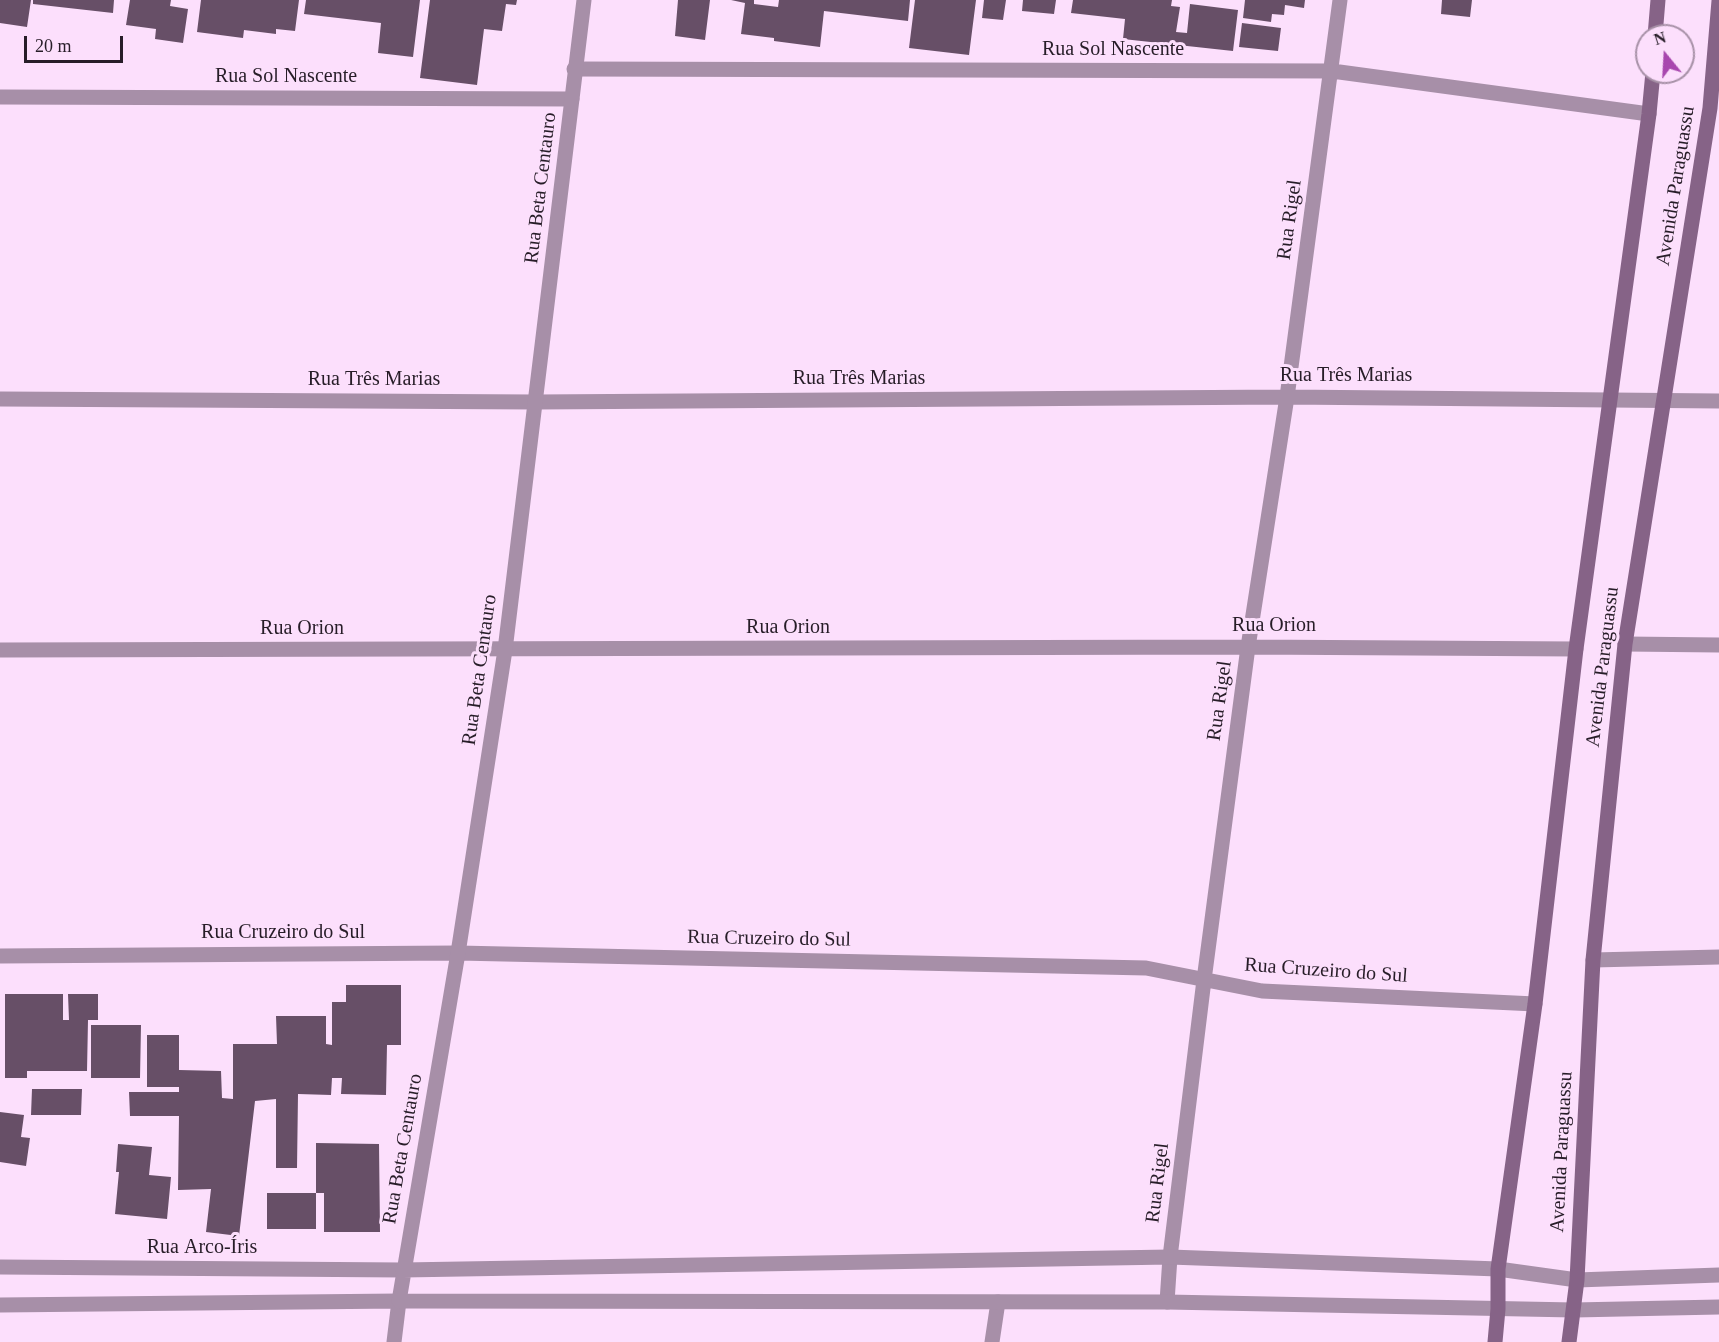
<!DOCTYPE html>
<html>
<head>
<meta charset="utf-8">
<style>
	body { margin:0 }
	#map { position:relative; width:1719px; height:1342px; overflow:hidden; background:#fcdffc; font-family:"Times New Roman",serif }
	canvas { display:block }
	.north { position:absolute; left:1635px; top:24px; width:60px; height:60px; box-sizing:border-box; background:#fcdffc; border:2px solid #a791a7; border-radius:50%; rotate:342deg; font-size:16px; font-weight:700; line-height:24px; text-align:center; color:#271d28 }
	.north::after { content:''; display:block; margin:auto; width:21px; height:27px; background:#a847ae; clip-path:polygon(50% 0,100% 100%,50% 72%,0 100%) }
	.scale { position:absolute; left:24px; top:36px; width:99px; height:27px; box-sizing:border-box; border:3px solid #271d28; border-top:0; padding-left:8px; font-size:18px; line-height:21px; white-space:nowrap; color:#271d28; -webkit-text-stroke:4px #fcdffc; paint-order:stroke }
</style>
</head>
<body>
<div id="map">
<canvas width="1719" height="1342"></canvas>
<div class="north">N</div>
<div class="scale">20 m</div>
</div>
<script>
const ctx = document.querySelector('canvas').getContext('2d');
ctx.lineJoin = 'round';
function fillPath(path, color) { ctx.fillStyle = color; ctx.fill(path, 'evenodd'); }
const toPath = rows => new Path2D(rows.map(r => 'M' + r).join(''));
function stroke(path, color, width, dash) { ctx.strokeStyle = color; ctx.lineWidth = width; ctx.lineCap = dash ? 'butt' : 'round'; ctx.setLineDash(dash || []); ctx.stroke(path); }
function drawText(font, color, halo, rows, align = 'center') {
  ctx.font = font + ' "Times New Roman",serif'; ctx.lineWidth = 6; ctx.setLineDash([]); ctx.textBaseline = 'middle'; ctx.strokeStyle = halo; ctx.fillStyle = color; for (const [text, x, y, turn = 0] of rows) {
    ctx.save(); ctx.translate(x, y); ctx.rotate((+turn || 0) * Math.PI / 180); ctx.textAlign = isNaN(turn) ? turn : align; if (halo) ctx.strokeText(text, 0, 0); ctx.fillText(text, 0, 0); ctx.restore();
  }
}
fillPath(toPath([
	[0,0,31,0,27,27,0,23],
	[33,0,114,0,113,13,33,4],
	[130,0,171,0,170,6,188,9,183,43,155,39,156,29,126,25],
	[201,0,299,0,295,31,276,29,276,34,244,30,243,38,197,32],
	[306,0,420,0,413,57,378,53,381,23,304,14],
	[430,0,517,0,516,5,506,4,502,31,484,29,477,85,420,78],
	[678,0,710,0,705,40,675,36],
	[731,0,754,0,754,4,778,7,779,0,910,0,908,21,824,11,820,47,774,41,774,38,741,34,745,3],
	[915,0,976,0,969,55,909,48],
	[984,0,1006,0,1003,20,982,18],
	[1023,0,1056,0,1054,14,1022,11],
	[1073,0,1172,0,1171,6,1180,7,1176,32,1187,33,1190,4,1238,10,1233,51,1123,39,1125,19,1071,13],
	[1245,0,1305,0,1304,8,1285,5,1284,15,1272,14,1271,22,1243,18],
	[1442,0,1472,0,1470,17,1441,14],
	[1242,23,1281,28,1278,51,1239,47],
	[346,985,401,985,401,1045,387,1045,386,1095,341,1094,342,1078,332,1078,331,1095,298,1094,297,1168,276,1168,276,1099,255,1101,239,1236,206,1232,211,1189,178,1190,179,1116,130,1116,129,1092,179,1092,179,1087,147,1087,147,1035,179,1035,179,1070,221,1071,222,1098,233,1099,233,1044,277,1044,276,1016,326,1016,326,1044,332,1045,332,1002,346,1002],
	[5,994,63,994,63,1020,69,1020,68,994,98,994,98,1020,88,1020,87,1071,27,1071,27,1078,5,1078],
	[91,1025,141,1025,140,1078,91,1078],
	[32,1089,82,1089,81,1115,31,1115],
	[0,1112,24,1115,21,1137,30,1138,26,1166,0,1162],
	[316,1143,379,1144,380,1232,324,1232,324,1193,316,1193,316,1229,267,1229,267,1193,316,1193],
	[118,1144,152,1147,149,1175,171,1177,167,1219,115,1214,119,1172,116,1172]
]), '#674f67');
stroke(toPath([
	[574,69,1332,71,1649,114],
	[0,97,572,99],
	[0,399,536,402,1287,397,1719,401],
	[1625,644,1719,645],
	[0,650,1248,647,1576,649],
	[0,956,458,953,1146,968,1262,991,1535,1004],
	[1593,960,1719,957],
	[0,1267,403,1270],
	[1167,1302,1170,1257,1204,980,1248,647,1287,397,1340,0],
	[0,1305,399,1301,394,1342],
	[992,1342,998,1302]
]), '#a78fa8', 15);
stroke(toPath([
	[584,0,505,650,458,953,399,1301,1167,1302,1574,1310,1719,1307],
	[403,1270,1170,1257,1498,1269,1577,1280,1719,1275]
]), '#a78fa8', 15);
stroke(toPath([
	[1655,36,1658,0],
	[1495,1342,1498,1309,1498,1269,1535,1004,1576,649,1649,114,1653,72],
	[1569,1342,1577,1280,1593,960,1625,644,1710,108,1719,1]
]), '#866387', 15);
drawText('20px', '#271d28', '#fcdffc', [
	["Rua Sol Nascente",1113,50],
	["Rua Sol Nascente",286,77],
	["Avenida Paraguassu",1676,186,-81],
	["Rua Beta Centauro",541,188,-83],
	["Rua Rigel",1290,220,-82],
	["Rua Três Marias",1346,376],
	["Rua Três Marias",859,379],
	["Rua Três Marias",374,380],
	["Rua Orion",1274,626],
	["Rua Orion",788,628],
	["Rua Orion",302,629],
	["Avenida Paraguassu",1603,667,-83],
	["Rua Beta Centauro",480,670,-82],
	["Rua Rigel",1220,701,-82],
	["Rua Cruzeiro do Sul",283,933],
	["Rua Cruzeiro do Sul",769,939,1],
	["Rua Cruzeiro do Sul",1326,971,4],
	["Rua Beta Centauro",403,1149,-80],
	["Avenida Paraguassu",1562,1152,-87],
	["Rua Rigel",1158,1183,-83],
	["Rua Arco-Íris",202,1248]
]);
</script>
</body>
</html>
